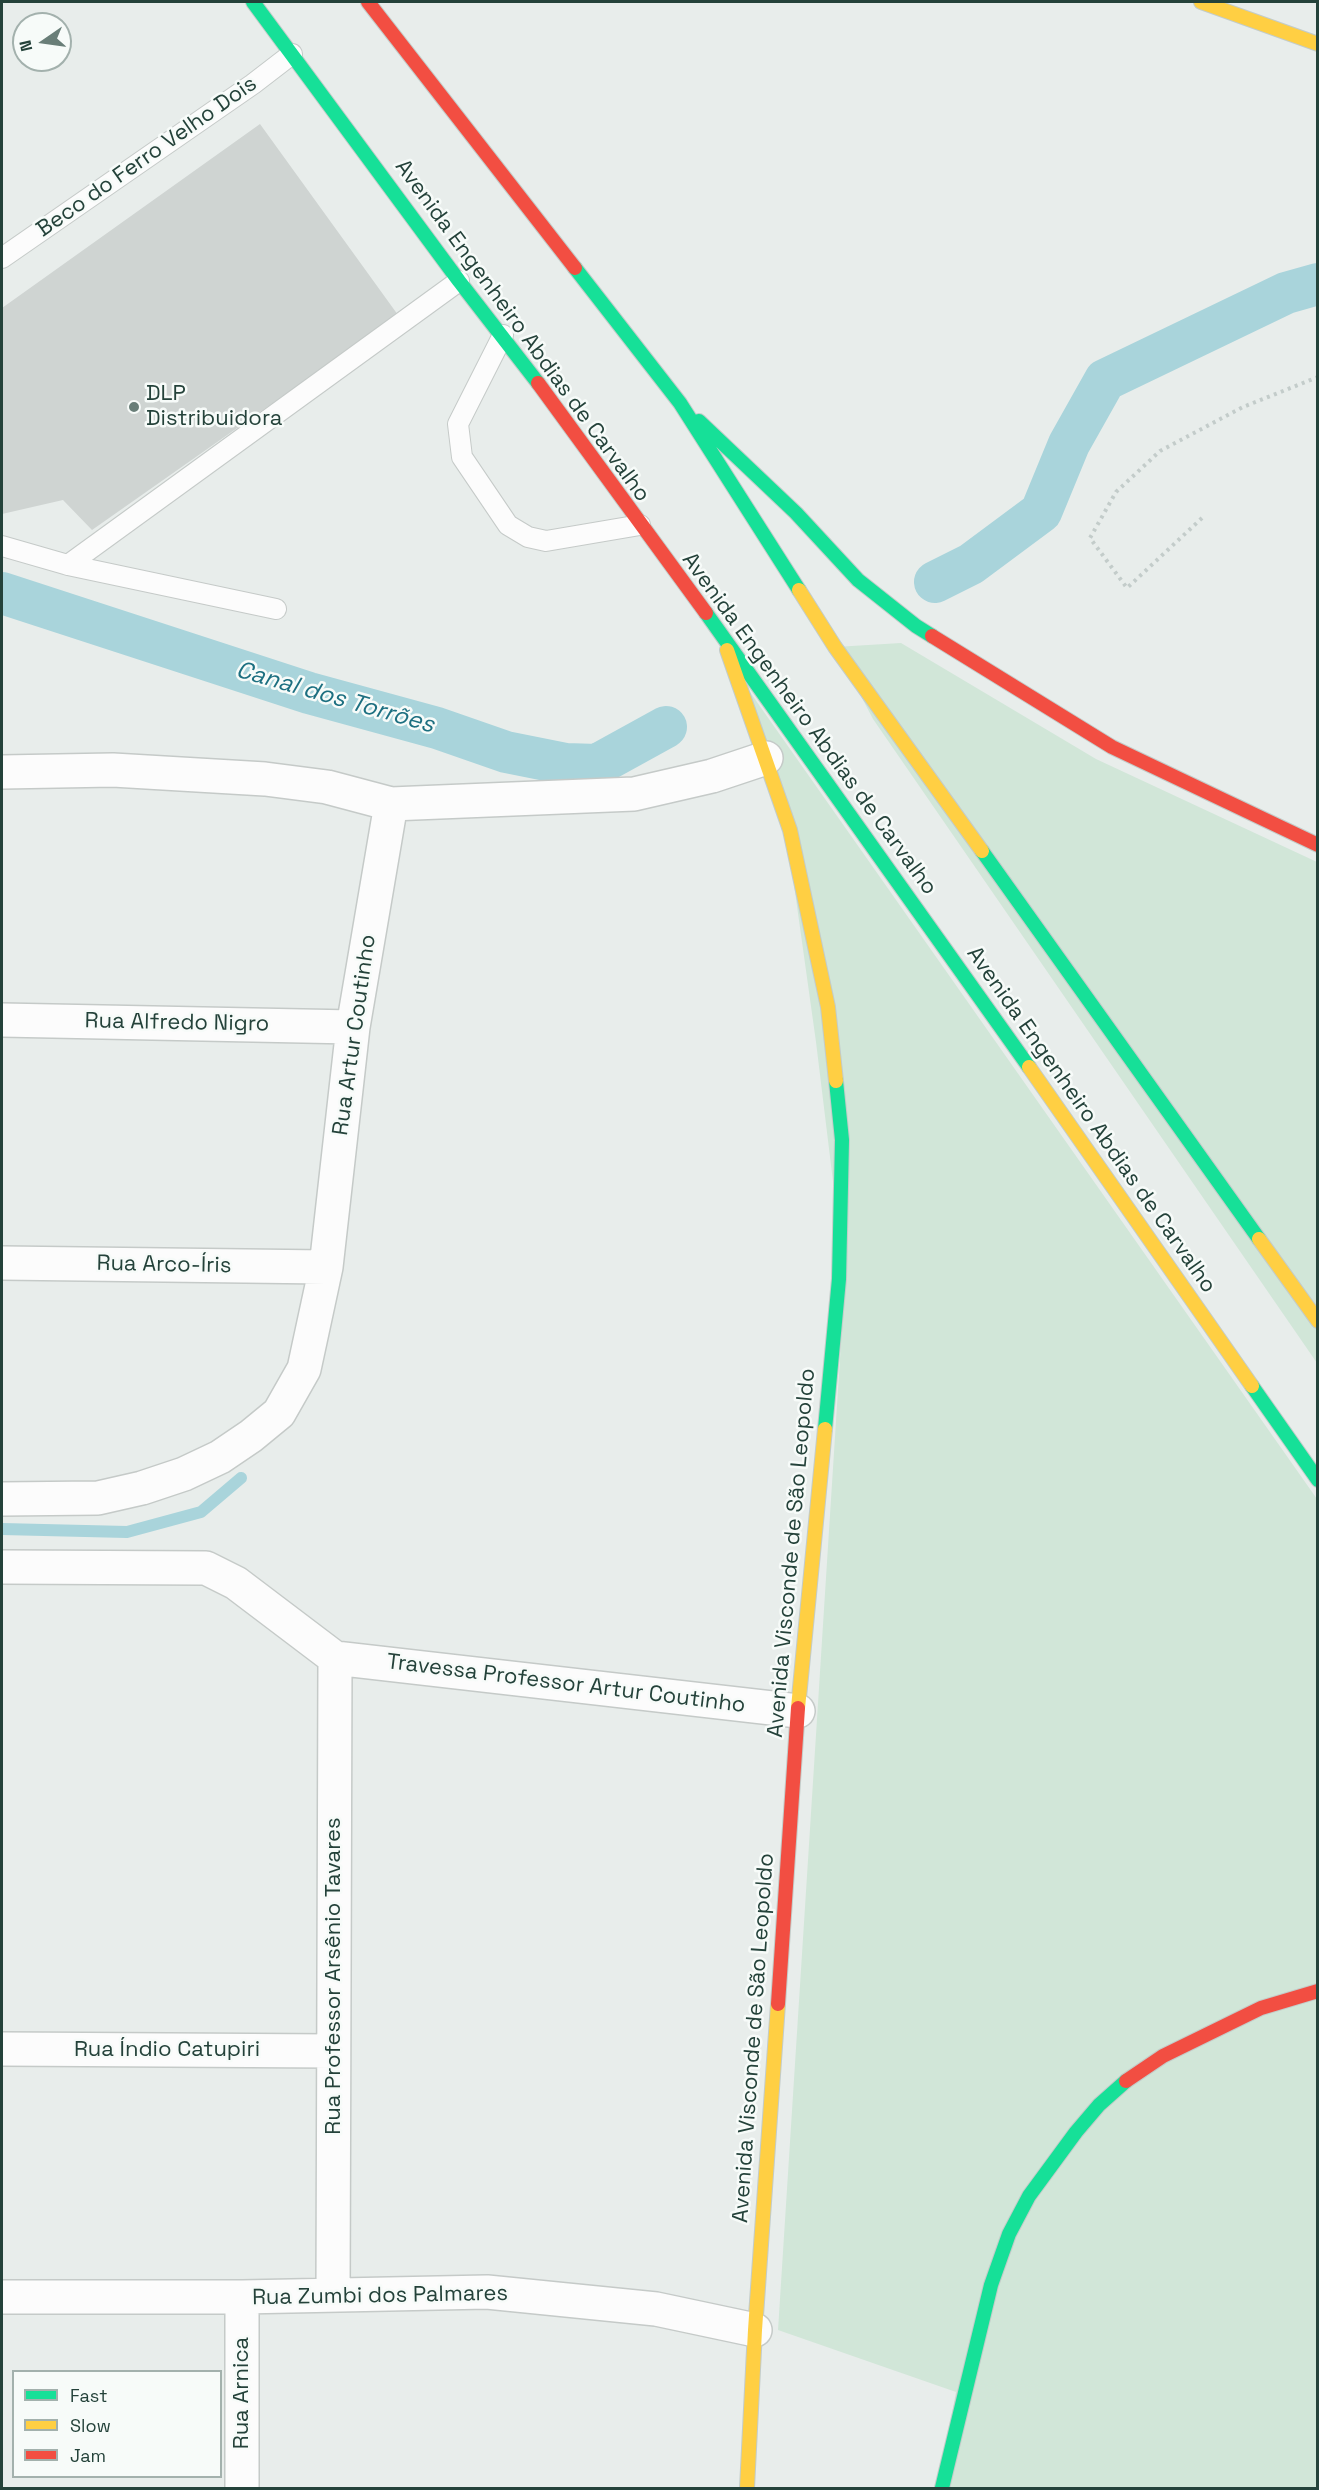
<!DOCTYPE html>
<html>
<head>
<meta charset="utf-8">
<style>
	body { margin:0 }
	#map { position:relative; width:1319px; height:2490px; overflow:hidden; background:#e8edeb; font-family:"Space Grotesk",sans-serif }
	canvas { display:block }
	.frame { position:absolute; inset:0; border:3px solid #24423a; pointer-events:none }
	.legend { position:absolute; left:12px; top:2370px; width:210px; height:108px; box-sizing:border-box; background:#f7fbf9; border:2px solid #a3b1ad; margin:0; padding:8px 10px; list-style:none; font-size:18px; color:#24423a }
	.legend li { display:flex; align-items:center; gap:12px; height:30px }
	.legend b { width:30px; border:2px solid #a3b1ad }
	.north { position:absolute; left:12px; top:12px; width:60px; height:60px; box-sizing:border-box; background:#f7fbf9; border:2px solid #a3b1ad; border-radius:50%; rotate:257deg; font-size:16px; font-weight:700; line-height:24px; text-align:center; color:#24423a }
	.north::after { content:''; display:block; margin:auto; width:21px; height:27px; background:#697e78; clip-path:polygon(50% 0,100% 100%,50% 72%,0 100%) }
</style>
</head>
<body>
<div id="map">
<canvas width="1319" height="2490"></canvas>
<div class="frame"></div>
<ul class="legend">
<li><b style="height:8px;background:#16e098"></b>Fast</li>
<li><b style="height:8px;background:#ffcf43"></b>Slow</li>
<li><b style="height:8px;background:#f24e42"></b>Jam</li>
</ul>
<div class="north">N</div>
</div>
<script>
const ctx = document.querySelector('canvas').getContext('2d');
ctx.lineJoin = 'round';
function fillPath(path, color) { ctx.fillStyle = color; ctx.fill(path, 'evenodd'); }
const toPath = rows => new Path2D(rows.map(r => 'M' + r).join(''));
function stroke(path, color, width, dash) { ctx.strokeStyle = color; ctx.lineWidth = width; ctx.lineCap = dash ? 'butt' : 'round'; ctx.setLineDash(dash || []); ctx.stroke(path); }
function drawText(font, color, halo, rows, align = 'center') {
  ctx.font = font + ' "Space Grotesk",sans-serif'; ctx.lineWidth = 5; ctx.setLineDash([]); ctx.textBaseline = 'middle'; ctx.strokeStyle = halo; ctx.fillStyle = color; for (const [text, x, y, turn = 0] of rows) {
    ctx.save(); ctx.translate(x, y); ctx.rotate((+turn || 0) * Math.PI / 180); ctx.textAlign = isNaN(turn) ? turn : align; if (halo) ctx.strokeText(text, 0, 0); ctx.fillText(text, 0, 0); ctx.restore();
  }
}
fillPath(toPath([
	[901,643,1096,759,1317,862,1317,1363,873,719,835,647],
	[745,685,1317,1499,1317,2488,938,2488,956,2392,778,2330,845,1280,816,1042,789,849]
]), '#d1e6d8');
stroke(toPath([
	[563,767,566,764],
	[2,1529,127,1532,201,1512,241,1478]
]), '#a9d4db', 12);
stroke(toPath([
	[935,582,971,564,1041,512,1069,444,1105,380,1286,293,1318,284],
	[2,593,309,693,437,728,506,752,566,764,597,765,666,727]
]), '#a9d4db', 42);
fillPath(toPath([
	[260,124,398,315,92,530,63,500,2,514,2,308]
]), '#cfd4d2');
const lane = toPath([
	[2,258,253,84,292,54],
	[503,335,458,424,462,457,508,525,528,537,546,541,640,525],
	[2,546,68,565,276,609],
	[68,565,459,281]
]);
const street = toPath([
	[2,772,113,770,265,779,327,787,391,804,634,794,712,776,766,758],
	[2,1020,353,1027],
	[2,1263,326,1267],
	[2,1499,98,1498,142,1488,184,1474,220,1457,251,1436,279,1413,304,1369,326,1267,353,1027,391,804],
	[2,1567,206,1568,236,1583,335,1658],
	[335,1658,798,1711],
	[2,2049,333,2051],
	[333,2295,335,1658],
	[2,2297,242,2297,487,2292,656,2309,755,2330],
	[242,2297,242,2488]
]);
const fast = toPath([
	[253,2,459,281,538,383],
	[575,268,680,403,799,590],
	[699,421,796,513,858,580,916,626,932,636],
	[706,613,1029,1067],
	[982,851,1259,1239],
	[1252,1386,1318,1480],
	[825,1429,839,1279,842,1140,836,1081],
	[942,2488,991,2285,1009,2234,1029,2196,1076,2132,1099,2105,1126,2081]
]);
const slow = toPath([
	[1201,2,1318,44],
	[799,590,835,647,982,851],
	[727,650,790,830,828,1007,836,1081],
	[1029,1067,1252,1386],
	[1259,1239,1318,1321],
	[798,1708,825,1429],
	[747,2488,755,2330,778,2004]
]);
const jam = toPath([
	[368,2,575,268],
	[538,383,706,613],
	[932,636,1112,747,1318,845],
	[778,2004,798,1708],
	[1126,2081,1163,2056,1261,2008,1318,1991]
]);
stroke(lane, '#c5cac8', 22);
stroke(street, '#c5cac8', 36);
stroke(fast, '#c3ccc9', 16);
stroke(slow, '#c3ccc9', 16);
stroke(jam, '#c3ccc9', 16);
stroke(toPath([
	[1202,518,1127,588,1090,538,1116,492,1160,451,1243,407,1318,377]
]), '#c3ccca', 4, [3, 4.5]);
stroke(lane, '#fcfcfc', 20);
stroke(street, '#fcfcfc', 33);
stroke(fast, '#16e098', 14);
stroke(slow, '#ffcf43', 14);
stroke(jam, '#f24e42', 14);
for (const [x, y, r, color] of [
	[134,407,6,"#697e78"]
]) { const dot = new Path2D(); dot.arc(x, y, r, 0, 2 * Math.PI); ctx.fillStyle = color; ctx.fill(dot); stroke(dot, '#f7fbf9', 2); }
drawText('22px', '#24423a', '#f7fbf9', [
	["Beco do Ferro Velho Dois",147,157,-35],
	["Avenida Engenheiro Abdias de Carvalho",522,331,54],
	["Avenida Engenheiro Abdias de Carvalho",809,724,54],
	["Rua Alfredo Nigro",177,1023,1],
	["Rua Artur Coutinho",355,1035,-82],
	["Avenida Engenheiro Abdias de Carvalho",1091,1120,55],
	["Rua Arco-Íris",164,1265,1],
	["Avenida Visconde de São Leopoldo",792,1553,-85],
	["Travessa Professor Artur Coutinho",566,1684,7],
	["Rua Professor Arsênio Tavares",334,1976,-90],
	["Avenida Visconde de São Leopoldo",754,2038,-86],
	["Rua Índio Catupiri",167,2050],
	["Rua Zumbi dos Palmares",380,2296,-1],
	["Rua Arnica",242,2393,-90]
]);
drawText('22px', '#24423a', '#f7fbf9', [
	["DLP",146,394],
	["Distribuidora",146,419]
], 'left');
drawText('italic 24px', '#1c6f80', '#f7fbf9', [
	["Canal dos Torrões",335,698,16]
]);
</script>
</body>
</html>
